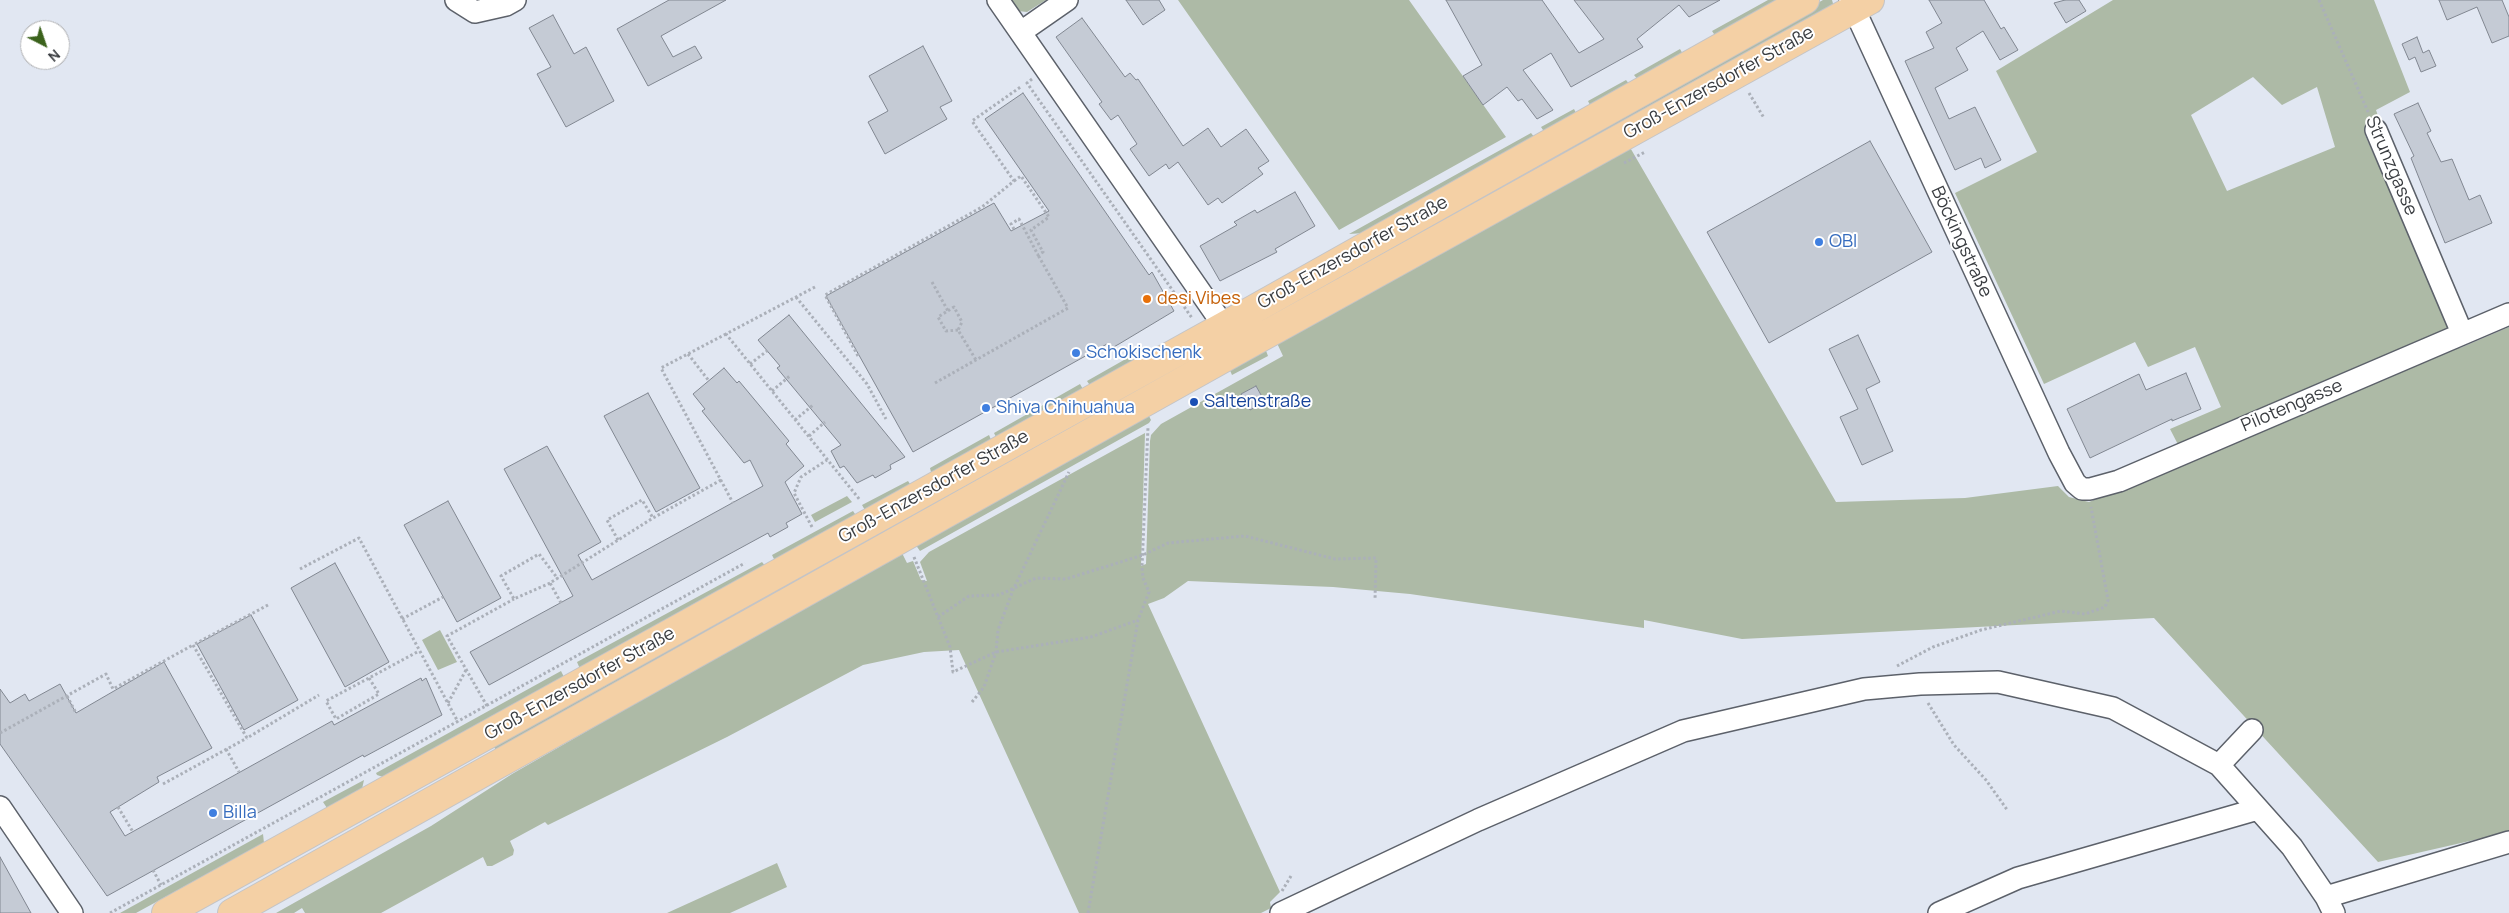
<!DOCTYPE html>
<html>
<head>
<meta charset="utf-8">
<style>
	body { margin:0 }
	#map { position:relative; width:2509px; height:913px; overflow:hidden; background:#e1e7f2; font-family:Manrope,sans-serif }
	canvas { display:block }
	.north { position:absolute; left:20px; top:20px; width:50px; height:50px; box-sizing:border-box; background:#fff; border:1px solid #b0b1b3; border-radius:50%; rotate:139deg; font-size:14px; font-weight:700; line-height:20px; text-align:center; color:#393c40 }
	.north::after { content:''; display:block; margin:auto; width:18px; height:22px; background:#3b621c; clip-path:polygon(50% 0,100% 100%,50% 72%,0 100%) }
</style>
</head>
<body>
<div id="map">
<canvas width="2509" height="913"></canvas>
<div class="north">N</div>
</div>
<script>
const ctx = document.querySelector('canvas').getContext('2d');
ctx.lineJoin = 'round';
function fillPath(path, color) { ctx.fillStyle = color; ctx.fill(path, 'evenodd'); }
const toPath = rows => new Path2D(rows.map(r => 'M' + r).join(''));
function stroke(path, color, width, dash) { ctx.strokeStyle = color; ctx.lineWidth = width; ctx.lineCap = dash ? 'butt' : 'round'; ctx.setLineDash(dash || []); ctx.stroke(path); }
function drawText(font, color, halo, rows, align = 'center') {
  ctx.font = font + ' Manrope,sans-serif'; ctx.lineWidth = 4; ctx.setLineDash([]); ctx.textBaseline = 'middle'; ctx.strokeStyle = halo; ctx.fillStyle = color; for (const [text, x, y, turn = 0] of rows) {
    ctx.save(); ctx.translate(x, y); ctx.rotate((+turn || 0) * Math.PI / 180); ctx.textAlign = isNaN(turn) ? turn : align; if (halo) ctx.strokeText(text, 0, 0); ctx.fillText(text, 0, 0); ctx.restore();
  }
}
fillPath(toPath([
	[1010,0,1046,0,1027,12,1018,11],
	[1178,0,1409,0,1506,137,1339,230],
	[1768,0,1782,0,1716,37,1712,31],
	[1823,0,1832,0,1834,7,1265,325,1259,315],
	[2113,0,2374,0,2410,92,2376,110,2382,128,2365,135,2460,348,2509,327,2509,832,2378,862,2154,618,1742,639,1644,620,1644,628,1410,594,1333,587,1188,581,1164,598,1148,604,1280,892,1270,902,1271,908,1261,913,1079,913,959,650,924,652,863,665,727,737,548,825,545,822,510,841,514,850,513,855,492,866,487,866,483,857,381,913,305,913,302,908,294,913,276,913,431,826,512,774,901,551,907,563,913,561,921,580,927,581,920,562,929,552,1145,433,1141,566,1146,564,1150,441,1151,435,1161,424,1283,356,1276,341,1628,144,1836,502,1965,498,2058,486,2069,497,2089,502,2187,462,2170,429,2221,407,2195,347,2148,367,2135,342,2044,384,1955,193,2037,152,1996,71],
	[2253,77,2282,105,2317,87,2335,147,2227,191,2191,115],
	[1256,386,1265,402,1250,410,1241,394],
	[1680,49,1684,56,1638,80,1634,75],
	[1626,80,1630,85,1591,107,1588,101],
	[1574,109,1577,115,1545,133,1541,127],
	[1531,133,1535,138,1364,233,1349,234],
	[1265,348,1268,356,1232,375,1229,368],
	[1131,356,1134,362,1091,387,1087,381],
	[1080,384,1084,391,997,439,994,433],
	[1121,398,1096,416,497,752,494,747],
	[1148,414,1151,420,1149,423,920,551,915,544],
	[989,435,992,442,932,476,930,468],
	[908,481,912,487,866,512,862,505],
	[847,496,852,502,815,522,811,515],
	[853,511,857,517,775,561,772,555],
	[762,562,766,567,580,669,577,662],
	[440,630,457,662,438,670,422,640],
	[561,671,564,677,383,777,377,775,376,773],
	[364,780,362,789,327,808,323,802],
	[263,834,264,843,136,913,120,913],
	[777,863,787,887,730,913,667,913]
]), '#adbaa6');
const building = toPath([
	[669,0,726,0,661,36,673,57,695,46,702,58,648,86,617,29,669,0],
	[1126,0,1159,0,1165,10,1143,25,1126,0],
	[1446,0,1542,0,1579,53,1604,39,1574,0,1720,0,1689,17,1679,5,1637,39,1643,47,1571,87,1551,53,1523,70,1553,110,1537,119,1522,99,1518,101,1507,87,1483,105,1463,76,1482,65,1446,0],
	[1929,0,1984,0,2001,29,2004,27,2018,50,2000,60,1983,31,1956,48,1968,70,1935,88,1949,119,1975,107,2001,160,1985,168,1981,158,1955,170,1905,61,1934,48,1926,32,1942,23,1929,0],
	[2065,0,2079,0,2086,11,2066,23,2054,3,2065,0],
	[2439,0,2502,0,2509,17,2509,36,2492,43,2477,7,2447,20,2439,0],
	[553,15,574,54,586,47,614,101,566,127,537,74,551,67,529,28,553,15],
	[1082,18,1125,77,1130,73,1136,80,1138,79,1183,146,1208,128,1221,147,1246,129,1269,161,1258,168,1263,174,1222,203,1218,198,1208,205,1178,162,1169,169,1166,164,1149,176,1130,149,1137,144,1118,115,1111,120,1099,104,1102,102,1056,37,1082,18],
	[2417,37,2423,53,2429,50,2436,66,2421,72,2415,57,2409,60,2402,44,2417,37],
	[923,46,952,101,940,107,947,119,885,154,868,122,888,111,869,76,923,46],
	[1023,93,1149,275,1152,272,1174,311,1119,344,1110,349,1107,344,913,452,826,296,994,203,1011,231,1049,211,985,119,1023,93],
	[2418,103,2431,131,2427,133,2441,162,2452,159,2469,200,2480,195,2492,223,2445,243,2411,158,2414,156,2394,114,2418,103],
	[1870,141,1932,252,1769,343,1707,232,1870,141],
	[1295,192,1315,226,1275,249,1277,252,1220,281,1200,246,1237,225,1234,222,1255,210,1257,213,1295,192],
	[789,315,905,457,890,465,891,469,875,478,873,475,857,483,844,466,840,468,831,451,841,445,777,368,780,366,758,340,789,315],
	[1858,335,1880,382,1866,389,1893,451,1862,465,1840,417,1858,409,1829,349,1858,335],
	[724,368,737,383,739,381,789,441,786,444,804,466,785,482,802,514,786,523,788,527,770,537,768,533,489,685,470,652,573,596,504,469,547,446,601,542,578,555,592,580,763,486,750,460,744,463,702,411,705,409,693,394,724,368],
	[2186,373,2201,409,2172,421,2172,419,2090,458,2067,409,2139,374,2146,390,2186,373],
	[1256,386,1265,402,1250,410,1241,394,1256,386],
	[648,393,700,488,656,512,604,416,648,393],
	[448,501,501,598,457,622,404,525,448,501],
	[335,563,389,662,345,687,291,588,335,563],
	[251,615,298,700,244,730,197,644,251,615],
	[164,662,212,748,157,777,159,782,110,812,125,836,332,721,334,725,421,678,422,681,426,678,442,715,364,757,363,755,107,896,0,744,0,689,10,703,25,694,29,701,60,684,76,713,164,662],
	[0,857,31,913,0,913,0,857]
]);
fillPath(building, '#c5cbd5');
stroke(building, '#818791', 1);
const minor = toPath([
	[456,0,475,12,506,5,515,0],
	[998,0,1233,339],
	[1850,0,2059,453,2075,483,2082,489,2090,489,2119,481,2509,314],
	[1021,32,1067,0],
	[2376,130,2462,333],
	[2219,765,2252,730],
	[0,807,72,913],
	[2326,897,2509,842],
	[1281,913,1478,820,1683,731,1864,689,1920,684,1998,682,2113,708,2219,765,2292,847,2326,897,2334,913],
	[1939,913,2018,878,2258,809]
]);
const major = toPath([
	[166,913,1224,326,1805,0],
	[232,913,1240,349,1870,0]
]);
stroke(minor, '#5c616a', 24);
stroke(major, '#c4c4c6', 30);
stroke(toPath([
	[2319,0,2369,114],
	[1032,79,1027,83,1192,318],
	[1749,93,1764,118],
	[1624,163,1645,152],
	[1014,181,1021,176,1049,217,1031,230,1043,252,1038,255,1019,219,1011,224,1014,229],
	[932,282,948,311],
	[815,287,726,334,860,500],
	[796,297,867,384,886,419],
	[958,330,946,331,938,317,954,307,962,322,958,330,976,360],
	[726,334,661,368,733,503],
	[688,354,709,381],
	[858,356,825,295,982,207,1014,181,972,121,1022,86],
	[750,364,767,351],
	[935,383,1068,308,1038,255],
	[772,391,791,375],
	[795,420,813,405],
	[809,436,825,422],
	[812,527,794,493,801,477,827,460],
	[618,540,607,520,642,500,653,518],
	[914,557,950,647,953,672,996,652,1091,637,1138,620],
	[300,569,359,538,458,722],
	[550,583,514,599,501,576,539,554,558,579],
	[561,603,550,583,653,518,721,480],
	[268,605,193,645,247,738,319,695],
	[938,617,969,596,999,595,1036,578,1066,579,1143,555,1168,543,1245,536,1335,559,1376,558,1375,600],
	[402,619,443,597],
	[1897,666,1933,647,1981,630,2061,611,2085,614,2105,607,2108,600,2091,507],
	[369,678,379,694,336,719,326,701,369,678,419,651],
	[67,696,76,713],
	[972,702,984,687,996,652,998,630,1013,590,1069,472],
	[448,703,466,670],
	[1928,703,1954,745,1986,780,2008,811],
	[487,706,447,636,514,599],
	[0,733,106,674,113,689,193,645],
	[226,749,239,772],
	[163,784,247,738],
	[118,807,133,832],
	[153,870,161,885],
	[1282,891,1291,876],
	[110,913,745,563],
	[1088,913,1138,620,1149,592,1143,578,1142,567,1148,427]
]), '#abb0b9', 3, [2.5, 2.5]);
stroke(minor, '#fff', 21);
stroke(major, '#f4d0a5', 28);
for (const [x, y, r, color] of [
	[1819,242,5,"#3f7fe0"],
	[1147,299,5,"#e8710a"],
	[1076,353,5,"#3f7fe0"],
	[1194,402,5,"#1a4fb4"],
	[986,408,5,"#3f7fe0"],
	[213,813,5,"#3f7fe0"]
]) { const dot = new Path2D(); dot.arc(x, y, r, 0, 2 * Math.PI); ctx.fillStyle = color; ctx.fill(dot); stroke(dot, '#fff', 2); }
drawText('18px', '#393c40', '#fff', [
	["Groß-Enzersdorfer Straße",1719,83,-29],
	["Strunzgasse",2391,166,67],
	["Böckingstraße",1961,242,65],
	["Groß-Enzersdorfer Straße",1353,253,-29],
	["Pilotengasse",2292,406,-23],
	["Groß-Enzersdorfer Straße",934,487,-29],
	["Groß-Enzersdorfer Straße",580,684,-29]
]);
drawText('18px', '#366cbe', '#fff', [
	["OBI",1829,242],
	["Schokischenk",1086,353],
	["Shiva Chihuahua",996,408],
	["Billa",223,813]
], 'left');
drawText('18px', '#c56008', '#fff', [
	["desi Vibes",1157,299]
], 'left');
drawText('18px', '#164399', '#fff', [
	["Saltenstraße",1204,402]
], 'left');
</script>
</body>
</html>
